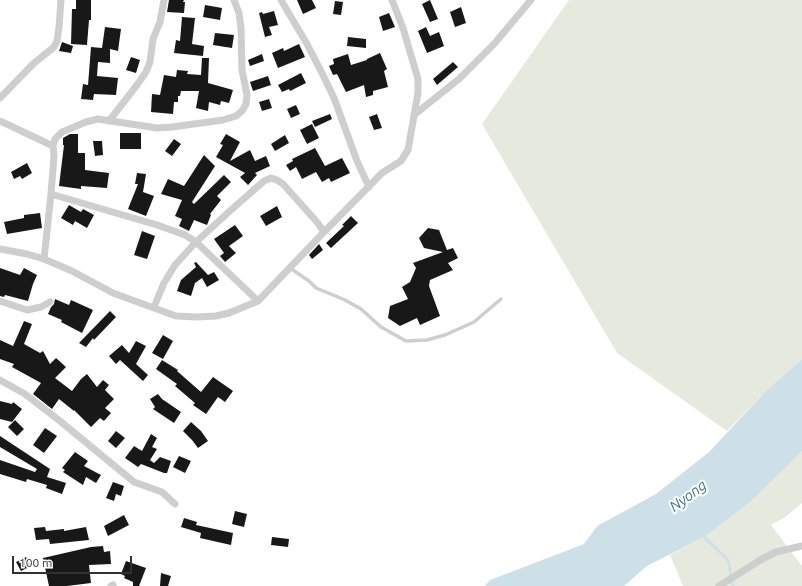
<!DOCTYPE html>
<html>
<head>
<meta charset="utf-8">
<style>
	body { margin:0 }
	#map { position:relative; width:802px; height:586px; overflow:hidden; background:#fff; font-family:Ubuntu,sans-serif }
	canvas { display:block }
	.scale { position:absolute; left:12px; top:556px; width:120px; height:18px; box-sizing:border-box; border:2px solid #313131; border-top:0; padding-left:5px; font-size:12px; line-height:14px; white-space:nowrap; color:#313131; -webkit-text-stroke:3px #fff; paint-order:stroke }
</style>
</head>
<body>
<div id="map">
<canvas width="802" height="586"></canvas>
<div class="scale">100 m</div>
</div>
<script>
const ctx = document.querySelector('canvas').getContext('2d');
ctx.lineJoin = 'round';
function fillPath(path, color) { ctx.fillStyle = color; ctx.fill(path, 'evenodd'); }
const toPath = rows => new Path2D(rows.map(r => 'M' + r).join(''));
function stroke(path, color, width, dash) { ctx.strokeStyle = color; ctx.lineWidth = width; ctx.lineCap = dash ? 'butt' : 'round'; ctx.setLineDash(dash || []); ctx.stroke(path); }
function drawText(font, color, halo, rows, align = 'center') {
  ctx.font = font + ' Ubuntu,sans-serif'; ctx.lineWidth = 4; ctx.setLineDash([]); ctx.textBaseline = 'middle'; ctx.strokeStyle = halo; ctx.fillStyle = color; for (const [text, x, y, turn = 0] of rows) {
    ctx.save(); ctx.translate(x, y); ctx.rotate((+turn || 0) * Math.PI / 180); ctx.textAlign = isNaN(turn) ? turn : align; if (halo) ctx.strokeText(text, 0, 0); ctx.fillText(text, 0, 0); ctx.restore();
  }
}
fillPath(toPath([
	[569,0,802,0,802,359,765,392,727,431,617,353,482,124],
	[802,451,802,503,784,518,771,525,802,566,802,586,683,586,670,555,704,537]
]), '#e5e9de');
fillPath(toPath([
	[802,359,802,451,751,501,704,537,647,566,624,586,485,586,490,580,584,544,597,526,656,494,709,452,765,392]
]), '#cde0e7');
stroke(toPath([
	[704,537,728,560,733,586]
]), '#cde0e7', 2.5);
fillPath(toPath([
	[76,0,91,0,91,20,89,20,87,45,71,44,72,9,76,9],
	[169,0,184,0,183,2,185,2,184,13,167,12],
	[297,0,312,0,316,8,303,14],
	[430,0,438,19,430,22,422,4],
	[335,1,343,2,341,15,333,14],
	[205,5,222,8,220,20,203,17],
	[461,7,466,23,455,27,450,12],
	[274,11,278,25,269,27,272,35,265,37,259,13,262,12,263,14],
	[389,13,395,27,383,31,379,17],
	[182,17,195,18,192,44,204,46,203,56,174,53,176,40,180,41],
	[105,27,121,29,118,51,110,49,110,63,98,62,97,76,118,78,116,95,94,94,93,100,81,99,83,84,88,85,91,47,102,48],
	[426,27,430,36,439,32,444,46,427,53,418,31],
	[215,33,234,35,232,48,213,45],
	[348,37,366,39,366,48,347,46],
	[62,42,73,46,71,53,59,51],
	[299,44,305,57,278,68,272,53,283,48,284,51],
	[380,53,387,69,384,71,388,87,373,91,373,95,366,97,364,85,346,92,337,74,333,75,329,66,334,64,333,59,348,54,351,65,367,60,367,59],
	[262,54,264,61,250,66,248,60],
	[131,57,140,60,136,73,126,70],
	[202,58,209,58,208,83,233,90,229,103,221,101,220,105,209,102,208,111,196,108,199,91,181,91,180,96,178,96,178,102,174,102,173,114,151,112,152,94,160,95,164,75,176,77,177,70,188,71,187,74,201,75],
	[453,62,458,67,437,85,433,79],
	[301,73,306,83,290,91,289,89,282,92,278,85],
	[268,76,271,85,253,91,250,82],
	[269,99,272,108,262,111,259,102],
	[296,105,300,114,291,118,287,109],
	[330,114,332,119,315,127,312,121],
	[377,114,382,128,374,130,369,117],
	[312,124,319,138,307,144,300,130],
	[120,133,141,133,141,149,120,149],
	[70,134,78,134,78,153,85,153,85,170,109,173,107,188,81,186,81,189,59,186,64,145,63,145,63,138],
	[226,134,240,142,230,161,250,150,255,161,266,156,270,166,255,173,257,175,248,185,240,177,245,173,216,157,223,145,220,144],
	[285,135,289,143,275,151,271,144],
	[174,139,181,144,172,156,165,151],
	[93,141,102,141,103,155,95,156],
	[315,148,325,166,342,158,350,173,331,182,329,178,322,182,316,172,302,179,296,167,290,171,286,165,293,161,292,159],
	[204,155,215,166,192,202,194,204,224,175,231,182,217,196,221,200,210,214,211,215,207,225,194,220,189,231,179,226,182,219,175,216,182,200,161,194,168,179,184,186],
	[27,163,32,173,22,179,20,176,14,179,11,172],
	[137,173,146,174,143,192,154,196,146,216,128,209,138,184,135,184],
	[69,205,81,212,83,209,94,215,87,228,75,221,73,225,61,218],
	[277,206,282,217,266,226,260,216],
	[40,213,42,228,7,234,4,222,24,218,24,215],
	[351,216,358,223,331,248,326,243,344,226,342,225],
	[235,225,243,236,229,246,236,253,225,262,220,256,224,253,214,239],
	[428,228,439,230,447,250,453,248,458,258,448,263,453,270,430,280,429,286,440,316,420,325,417,318,400,326,388,318,390,306,408,299,402,287,410,282,416,268,413,263,443,252,424,248,419,238],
	[142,231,155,236,147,259,134,255],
	[319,244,323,250,312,259,309,255],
	[196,262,208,275,214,272,219,280,207,287,202,278,195,283,191,296,177,291,181,280,196,267,194,263],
	[0,268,20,275,24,268,37,275,33,284,28,301,5,295,4,297,0,296],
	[55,299,69,305,71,300,93,310,82,333,61,322,62,320,48,314,51,307,54,304],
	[110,311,116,317,94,340,93,338,86,347,79,343],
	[24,321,32,324,24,344,40,353,43,351,50,364,56,358,66,367,55,378,72,391,81,379,87,374,97,387,103,380,109,385,105,390,114,399,105,408,111,413,104,421,100,418,91,427,74,410,74,411,59,399,52,409,33,394,41,383,12,367,14,364,0,359,0,340,13,346],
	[163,335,173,341,163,359,152,353],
	[136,341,146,346,136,364,148,375,143,381,120,360,116,364,109,356,122,345,129,353],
	[162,360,178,370,177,371,201,392,213,377,233,391,225,402,218,397,206,414,193,405,195,403,175,386,177,384,156,369],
	[158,394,162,399,181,412,174,423,153,409,155,407,150,399],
	[0,401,12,404,13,402,22,409,12,422,0,419],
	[15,420,24,429,17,436,8,427],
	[191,422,201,431,208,441,198,448,192,440,183,431],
	[45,428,57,436,44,453,33,445],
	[116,431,125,438,116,448,108,441],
	[151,434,157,438,152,447,157,449,150,460,154,463,160,457,171,461,167,473,164,473,141,464,138,467,125,458,134,446,142,451],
	[0,436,50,469,47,477,66,483,62,494,46,488,47,485,27,479,26,482,0,474,0,460,35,472,37,469,0,447],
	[75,452,88,461,84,466,101,475,96,483,86,477,83,485,63,472,65,470,62,468],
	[179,456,191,461,185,473,173,467],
	[113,482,124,486,121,496,116,494,114,501,106,498],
	[235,511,247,514,244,527,232,524],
	[124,515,129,525,108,536,104,526],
	[184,518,197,522,196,525,233,533,231,545,200,538,201,533,181,527],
	[45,527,46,531,64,529,64,531,86,527,89,540,50,544,49,539,36,540,34,528],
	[272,537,289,539,288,547,271,545],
	[103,546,104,552,110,551,111,564,89,565,91,583,67,586,49,586,43,558,91,547],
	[26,557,31,566,21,571,16,562],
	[126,561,146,568,139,586,133,586,133,582,124,578,125,576,121,574],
	[161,573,171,576,168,586,160,586]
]), '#181818');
stroke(toPath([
	[290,268,309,281,316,288,345,300,361,309,381,327,406,341,427,340,445,335,474,322,501,299]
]), '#cecece', 3.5);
stroke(toPath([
	[281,0,307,44,323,75,334,98,357,161,369,187],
	[0,98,33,64,54,47,57,41,59,27,61,0],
	[414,115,459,79,494,44,531,0],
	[0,121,53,146],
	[109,121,137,85,146,72,150,62,153,39,160,22,164,0],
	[51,194,157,225,185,235,196,242,258,301],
	[0,249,27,254,44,259,72,271,113,293,176,316,197,317,216,316,229,313,258,301,324,232,382,173,401,161,408,150,418,93,418,79,403,28,392,0],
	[44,259,51,194,54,156,53,146,55,139,62,132,86,122,98,119,157,128,172,127,223,120,236,116,242,111,246,104,247,95,242,70,241,28,239,13,234,0],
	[0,301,27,310,41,307,50,302],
	[154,307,164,283,175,265,196,242,231,210,264,181,271,178,277,180,283,184,317,222,324,232],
	[0,380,25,394,60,421,134,482,162,492,175,504],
	[111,586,113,585],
	[719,586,762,559,776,552,802,546]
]), '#cecece', 7);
drawText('italic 15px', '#487789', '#fff', [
	["Nyong",688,496,-37]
]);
</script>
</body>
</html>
